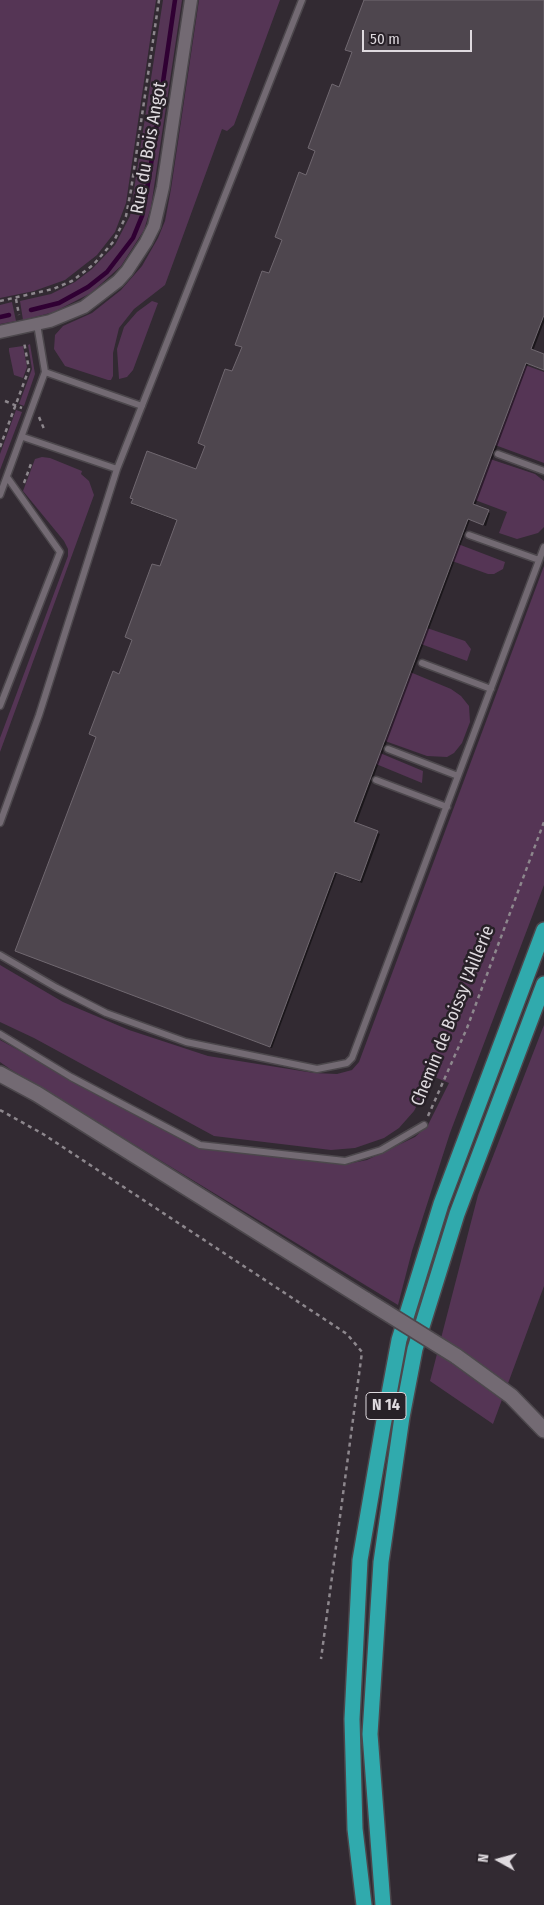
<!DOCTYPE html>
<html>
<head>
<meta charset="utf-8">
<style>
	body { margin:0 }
	#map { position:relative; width:544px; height:1905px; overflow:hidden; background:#322a32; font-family:"Fira Sans Condensed",sans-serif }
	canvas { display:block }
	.north { position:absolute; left:474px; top:1835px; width:50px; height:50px; -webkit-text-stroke:4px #282128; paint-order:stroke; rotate:277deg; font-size:14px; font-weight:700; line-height:20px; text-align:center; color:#dfdadf }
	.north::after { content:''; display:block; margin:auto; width:18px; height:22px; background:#dfdadf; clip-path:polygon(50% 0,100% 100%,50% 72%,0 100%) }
	.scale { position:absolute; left:362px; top:30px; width:110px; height:22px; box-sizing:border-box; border:2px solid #dfdadf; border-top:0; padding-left:6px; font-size:15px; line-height:18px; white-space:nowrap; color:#dfdadf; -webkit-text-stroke:4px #282128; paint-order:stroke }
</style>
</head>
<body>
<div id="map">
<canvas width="544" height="1905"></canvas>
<div class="north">N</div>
<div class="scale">50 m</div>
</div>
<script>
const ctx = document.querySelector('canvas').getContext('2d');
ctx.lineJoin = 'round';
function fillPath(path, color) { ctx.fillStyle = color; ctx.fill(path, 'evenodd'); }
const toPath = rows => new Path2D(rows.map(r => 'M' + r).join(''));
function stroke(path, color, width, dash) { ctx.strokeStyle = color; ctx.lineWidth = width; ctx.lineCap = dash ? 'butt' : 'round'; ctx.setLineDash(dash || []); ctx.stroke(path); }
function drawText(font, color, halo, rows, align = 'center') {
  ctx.font = font + ' "Fira Sans Condensed",sans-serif'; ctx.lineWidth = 5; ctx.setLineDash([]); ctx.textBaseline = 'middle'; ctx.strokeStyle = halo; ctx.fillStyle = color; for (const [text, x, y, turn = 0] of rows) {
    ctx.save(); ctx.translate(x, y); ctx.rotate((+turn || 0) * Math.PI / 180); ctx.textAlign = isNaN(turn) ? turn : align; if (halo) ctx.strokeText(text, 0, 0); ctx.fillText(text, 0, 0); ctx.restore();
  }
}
fillPath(toPath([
	[0,0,156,0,126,203,115,232,97,255,65,280,34,291,0,298],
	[163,0,182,0,151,207,144,230,121,266,91,293,54,312,23,320,20,301,51,294,75,282,92,269,115,245,130,216],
	[199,0,280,0,234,125,227,131,222,129,165,285,134,309,119,328,113,353,113,376,111,380,108,380,65,366,54,349,55,335,63,326,92,313,121,290,142,266,158,238,165,221,171,189],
	[152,301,158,303,133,370,127,377,119,379,117,349,124,327,137,312],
	[12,302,16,321,0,324,0,305],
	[30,344,35,374,24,406,19,404,32,369,28,345],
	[23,346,27,367,23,378,14,375,9,351,9,348],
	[525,365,544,372,544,463,495,445],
	[16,410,22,412,0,470,0,454],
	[42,457,50,458,82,471,81,474,89,481,94,495,0,752,0,738,68,556,68,549,64,541,23,491,35,459],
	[490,459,535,474,544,481,544,527,538,533,517,539,499,533,507,512,475,500],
	[458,544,505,562,503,569,494,574,488,574,452,561],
	[544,566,544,885,450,1133,412,1251,398,1305,10,1069,0,1062,0,1040,192,1145,347,1164,367,1160,415,1137,428,1125,449,1083,432,1076,414,1111,399,1128,384,1138,355,1148,331,1150,214,1136,34,1038,0,1022,0,965,63,1002,129,1030,208,1056,314,1073,337,1074,352,1070,359,1062],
	[427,628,465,641,471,649,467,661,421,644],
	[410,672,451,689,461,696,469,706,470,722,462,743,454,753,447,757,427,756,385,741],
	[380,753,423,771,422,783,376,764],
	[544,1025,544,1286,493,1424,430,1381,478,1195]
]), '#553555');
fillPath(toPath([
	[365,0,544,0,544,322,533,351,544,355,544,370,528,364,475,506,490,513,486,526,470,520,356,824,380,834,362,883,337,873,272,1048,17,951,97,737,91,734,120,675,133,641,126,637,160,568,178,521,134,505,131,497,196,471,206,447,199,443,233,373,243,348,236,344,270,275,283,240,276,237,307,176,316,151,310,148,340,88,353,53,347,49]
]), '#0007');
stroke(toPath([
	[31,310,59,303,88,287,107,272,133,238,142,216,149,178,175,0],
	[0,317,9,315]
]), '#300033', 4.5);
const building = toPath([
	[364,0,544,0,544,315,531,349,544,354,544,370,526,363,473,504,489,510,483,525,468,519,354,822,378,831,360,881,335,872,270,1047,15,951,96,737,89,734,113,671,119,674,132,640,125,637,152,564,160,566,177,520,131,503,133,499,130,498,147,451,196,469,205,446,198,443,225,369,232,371,242,347,235,345,262,271,269,273,282,240,275,237,299,172,306,175,315,151,308,148,332,84,339,87,352,52,345,50,364,0]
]);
fillPath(building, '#4e464e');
stroke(building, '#706870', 1);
const lane = toPath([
	[37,324,45,372,142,406],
	[23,437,117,469],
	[498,454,544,471],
	[0,495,45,372],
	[469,535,539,560],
	[422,663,491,689],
	[0,706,60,552,7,477],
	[388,749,458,776],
	[376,780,447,807],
	[0,823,39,715,117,469,302,0],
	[0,955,57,988,106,1013,186,1042,317,1069,347,1063,352,1058,544,547],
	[0,1034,71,1077,200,1145,345,1161,381,1150,424,1125]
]);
const street = toPath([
	[0,332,50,321,84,307,118,281,127,271,146,242,154,226,163,187,191,0]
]);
const secondary = toPath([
	[0,1074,37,1094,366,1300],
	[456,1356,511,1396,544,1430]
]);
const highway = toPath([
	[364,1905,355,1829,352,1719,360,1560,383,1426,399,1340,441,1204,544,930],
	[383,1905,370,1734,381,1562,402,1417,415,1349,457,1214,544,984]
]);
stroke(lane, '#4c474c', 9);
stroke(street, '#4c474c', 15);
stroke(secondary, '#4c474c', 18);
stroke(highway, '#4c474c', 18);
stroke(toPath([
	[16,299,19,315],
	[0,301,53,289,72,281,93,265,114,241,126,216,131,190,159,0],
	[5,401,22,408],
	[39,417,44,429],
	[0,447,29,369,24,342],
	[24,483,32,461],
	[0,1110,43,1134,347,1334,362,1352,321,1659],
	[428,1116,467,1028,544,822]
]), '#8d878d', 2.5, [4, 4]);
stroke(lane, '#736a73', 6);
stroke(street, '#736a73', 12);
stroke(secondary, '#736a73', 15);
stroke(highway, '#30aaad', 15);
const secondaryBridge = toPath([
	[366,1300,456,1356]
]);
stroke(secondaryBridge, '#4c474c', 18, []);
stroke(secondaryBridge, '#736a73', 15);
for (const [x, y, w] of [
	[386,1406,40]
]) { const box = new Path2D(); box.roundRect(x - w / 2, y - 13.5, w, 27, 4); ctx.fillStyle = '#282128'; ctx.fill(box); stroke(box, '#dfdadf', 1); }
drawText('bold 16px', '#dfdadf', null, [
	["N 14",386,1406]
]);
drawText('18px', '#dfdadf', '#282128', [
	["Rue du Bois Angot",149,148,-80],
	["Chemin de Boissy l'Aillerie",453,1016,-68]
]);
</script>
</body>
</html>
